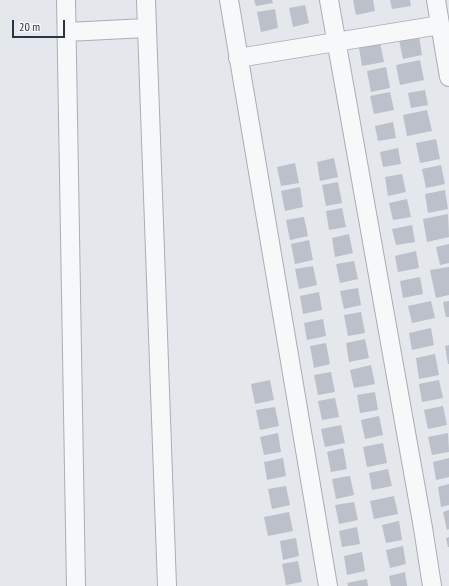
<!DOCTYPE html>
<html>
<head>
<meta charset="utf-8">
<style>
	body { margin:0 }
	#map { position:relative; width:449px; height:586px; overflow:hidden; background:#e4e7ec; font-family:"PT Sans Narrow",sans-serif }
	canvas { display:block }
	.scale { position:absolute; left:12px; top:20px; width:53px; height:18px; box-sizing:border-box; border:2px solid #2b3445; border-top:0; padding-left:5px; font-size:12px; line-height:14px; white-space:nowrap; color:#2b3445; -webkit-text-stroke:3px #f4f6f9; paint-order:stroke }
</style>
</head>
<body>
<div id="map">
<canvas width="449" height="586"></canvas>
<div class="scale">20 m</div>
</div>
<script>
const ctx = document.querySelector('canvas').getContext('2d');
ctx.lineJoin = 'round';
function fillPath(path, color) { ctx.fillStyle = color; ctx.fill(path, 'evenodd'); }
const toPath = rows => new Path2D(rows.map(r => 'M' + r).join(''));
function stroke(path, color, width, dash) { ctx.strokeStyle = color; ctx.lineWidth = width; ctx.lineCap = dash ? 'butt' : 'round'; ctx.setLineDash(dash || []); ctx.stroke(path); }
fillPath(toPath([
	[254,0,272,0,273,3,256,6],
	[353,0,373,0,375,11,356,15],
	[390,0,410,0,411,6,392,9],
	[305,5,309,23,293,27,289,8],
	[275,9,278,28,261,32,257,12],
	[419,36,422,55,403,59,399,40],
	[380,43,384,62,362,66,359,48],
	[420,60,424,80,400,85,396,65],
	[386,67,390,88,371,92,367,71],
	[425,90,428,105,411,108,408,93],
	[390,92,394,110,374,114,370,96],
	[427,110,432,131,407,136,403,115],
	[393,122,396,138,378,141,375,126],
	[436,139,440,159,420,163,416,143],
	[398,148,401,164,383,167,380,152],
	[334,158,338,177,320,181,317,162],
	[295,163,299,183,281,186,277,167],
	[441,165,445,184,426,188,422,169],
	[402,174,406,192,388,196,385,177],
	[338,182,342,203,326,206,322,185],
	[300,187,303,207,285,211,281,191],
	[445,190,448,209,428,213,425,194],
	[407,199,411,217,393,220,389,203],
	[342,208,346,227,329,230,326,211],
	[448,214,449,237,427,242,423,219],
	[304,217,308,236,290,240,286,220],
	[412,225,415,242,396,245,392,229],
	[349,234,353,253,335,257,332,238],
	[309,240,313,260,295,264,291,244],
	[449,244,449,263,440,265,436,247],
	[416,251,419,268,398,272,395,256],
	[354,261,358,279,340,283,336,264],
	[313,266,317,285,299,289,295,269],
	[449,267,449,295,436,298,430,270],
	[420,277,423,294,403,298,400,281],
	[358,288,361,305,344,309,340,291],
	[319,292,322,310,303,314,300,296],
	[431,301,435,318,412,323,408,306],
	[449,301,449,317,446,317,443,302],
	[361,312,365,333,348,336,344,315],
	[323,319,326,336,307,340,304,323],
	[431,328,434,345,412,350,409,333],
	[365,339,369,358,349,362,346,343],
	[326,343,330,364,314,368,310,346],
	[449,345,449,364,448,364,445,346],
	[435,354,439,375,419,379,416,358],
	[371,365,375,384,354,388,350,370],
	[331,372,335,392,318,395,314,375],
	[270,380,274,400,255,404,251,384],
	[439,380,443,398,422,402,419,384],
	[375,392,378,410,360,413,357,395],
	[335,398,339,417,322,420,318,401],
	[443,406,447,425,428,429,424,410],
	[275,407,279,426,260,430,256,410],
	[379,416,383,435,365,439,361,420],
	[341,425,345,443,325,447,321,429],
	[278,433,281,452,264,455,260,437],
	[448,433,449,452,432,455,428,437],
	[383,443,387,463,367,467,363,447],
	[343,448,347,469,331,472,327,452],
	[283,458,286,476,267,480,264,462],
	[449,458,449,477,436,480,433,462],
	[388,469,392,486,372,490,369,473],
	[350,476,354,495,336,499,332,479],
	[449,484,449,505,441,507,438,487],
	[286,486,290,505,272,509,268,489],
	[394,496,398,514,374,519,370,501],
	[354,502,358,520,339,524,335,505],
	[449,510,449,529,447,530,443,512],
	[289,512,293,531,268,536,264,517],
	[399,521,402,540,386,543,382,525],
	[357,527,360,544,342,547,339,531],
	[449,537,449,547,448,547,446,538],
	[296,538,299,556,283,560,280,541],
	[403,546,406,564,390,568,386,550],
	[362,552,365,571,347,575,344,556],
	[298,561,302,582,286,585,282,564],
	[405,572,407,586,391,586,389,576],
	[367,579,368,586,348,586,347,583]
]), '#bbc0ca');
const minor = toPath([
	[66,0,76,586],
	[146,0,167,586],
	[229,0,328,586],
	[329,0,423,528,432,586],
	[436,0,449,77],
	[67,32,146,28],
	[238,58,440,25]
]);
stroke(minor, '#a9aeb7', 20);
stroke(minor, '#f7f8fa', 18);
</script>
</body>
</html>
